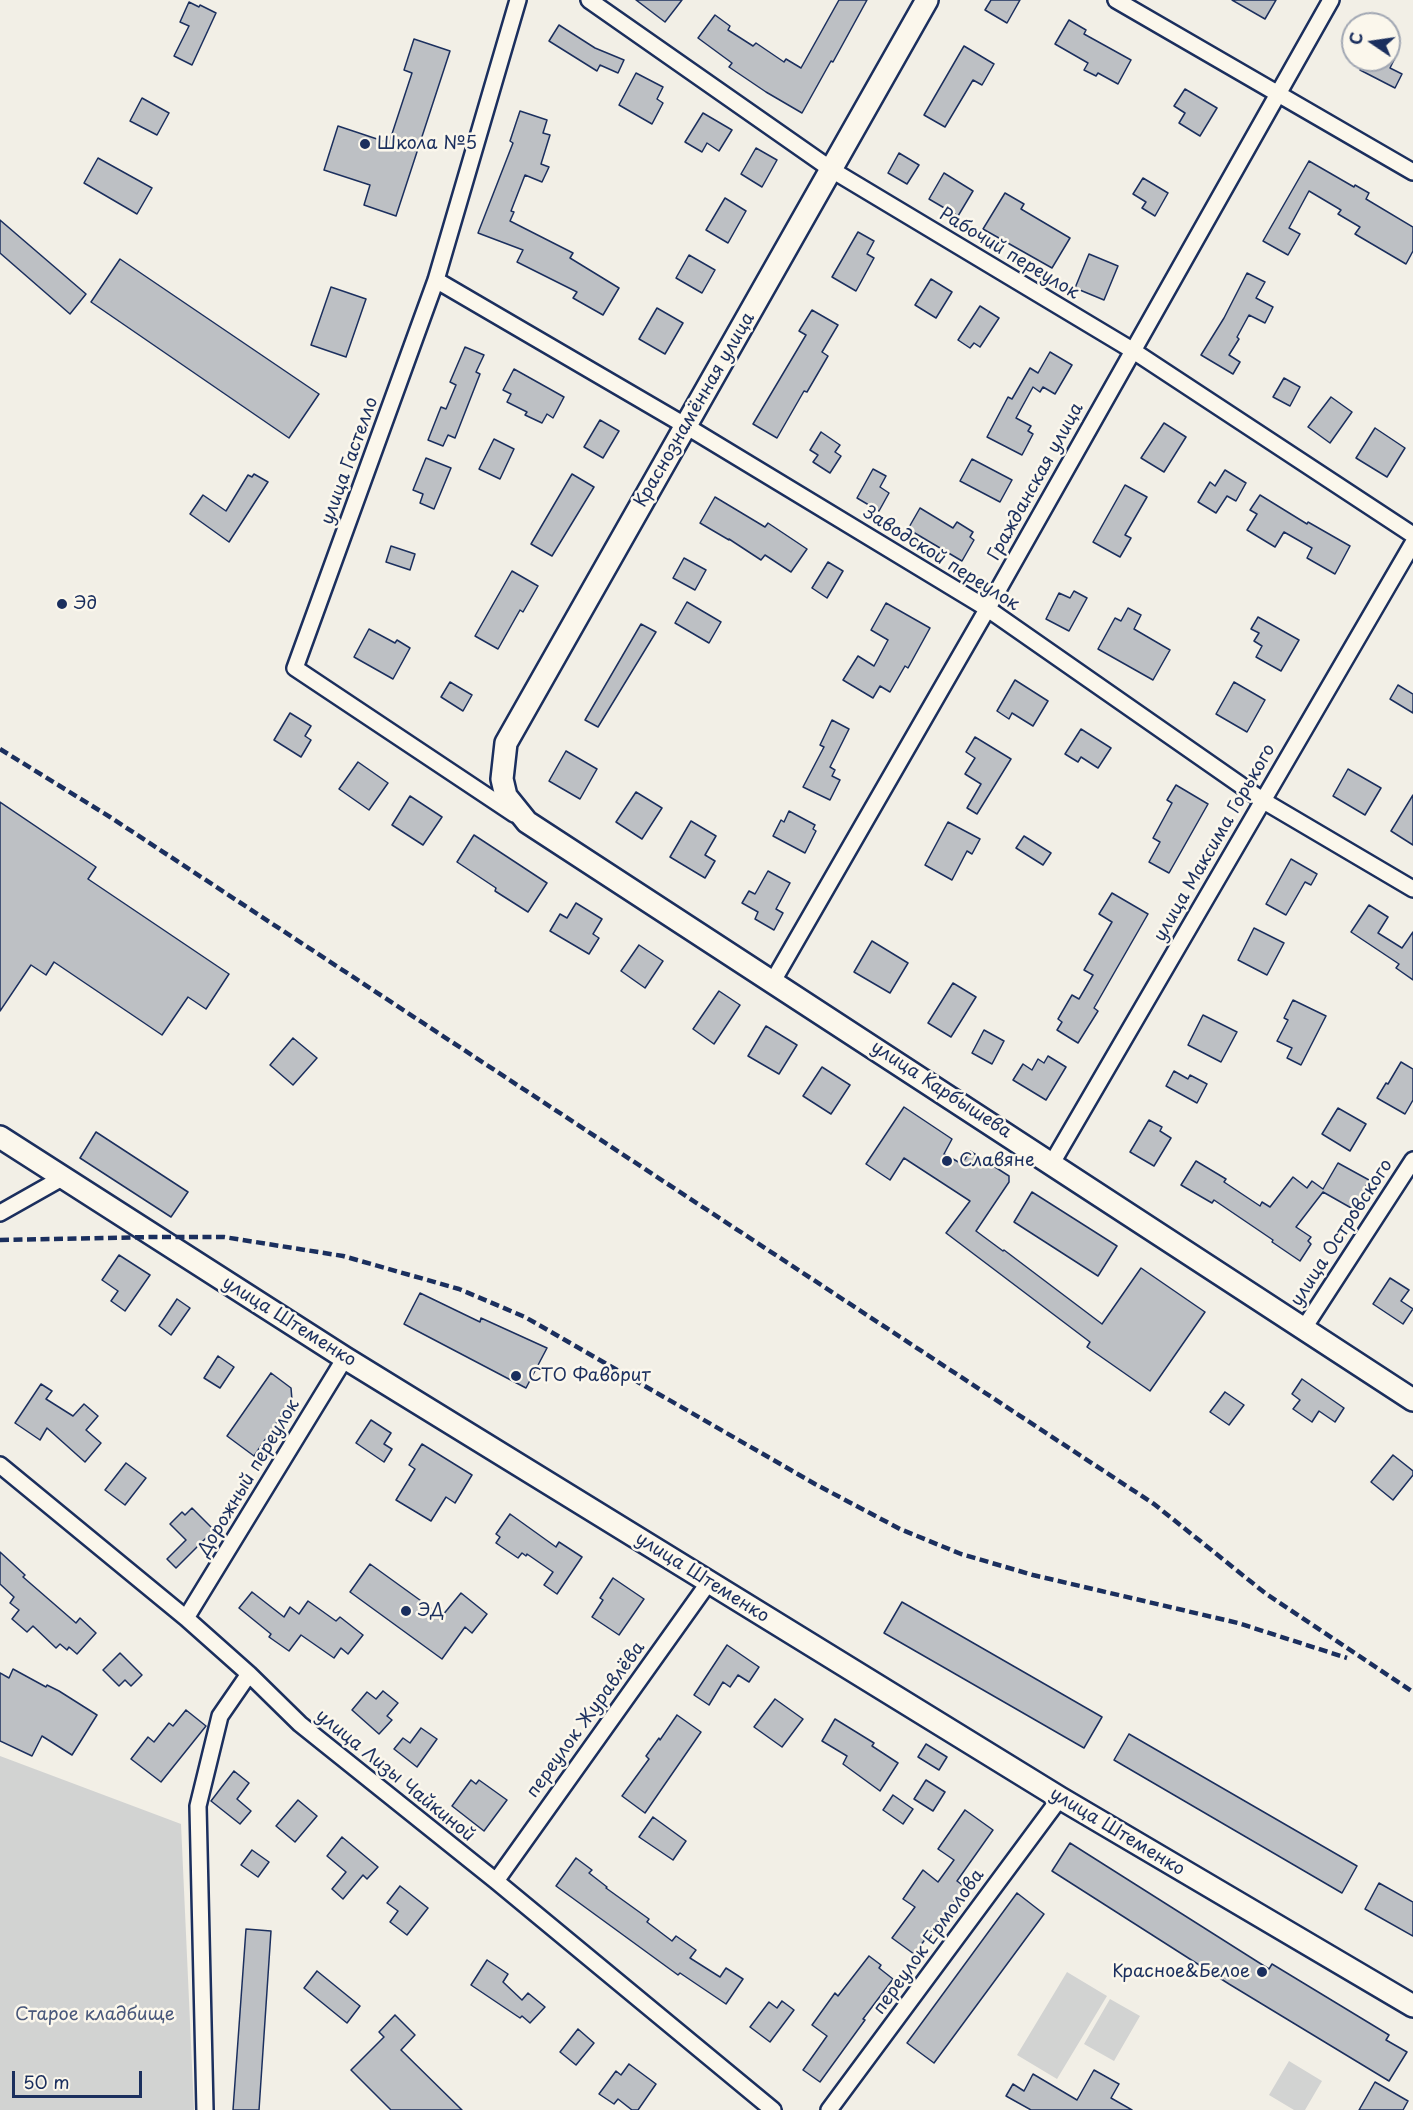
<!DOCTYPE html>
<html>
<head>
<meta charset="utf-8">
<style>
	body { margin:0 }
	#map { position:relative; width:1413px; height:2110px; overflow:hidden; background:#f2efe6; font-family:"Playpen Sans",sans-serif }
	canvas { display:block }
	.north { position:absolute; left:1341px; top:12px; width:60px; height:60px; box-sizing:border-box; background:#fbf7ec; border:2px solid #a1a7b3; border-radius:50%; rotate:283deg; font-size:16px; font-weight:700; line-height:24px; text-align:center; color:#1b2f5e }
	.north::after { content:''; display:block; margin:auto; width:21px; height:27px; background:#1b2f5e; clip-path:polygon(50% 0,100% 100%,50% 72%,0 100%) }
	.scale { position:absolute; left:12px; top:2071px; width:130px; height:27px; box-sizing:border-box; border:3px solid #1b2f5e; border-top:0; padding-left:8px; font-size:18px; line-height:21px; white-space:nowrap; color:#1b2f5e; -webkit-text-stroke:4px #fbf7ec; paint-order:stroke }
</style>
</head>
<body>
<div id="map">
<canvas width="1413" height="2110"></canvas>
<div class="north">С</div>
<div class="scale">50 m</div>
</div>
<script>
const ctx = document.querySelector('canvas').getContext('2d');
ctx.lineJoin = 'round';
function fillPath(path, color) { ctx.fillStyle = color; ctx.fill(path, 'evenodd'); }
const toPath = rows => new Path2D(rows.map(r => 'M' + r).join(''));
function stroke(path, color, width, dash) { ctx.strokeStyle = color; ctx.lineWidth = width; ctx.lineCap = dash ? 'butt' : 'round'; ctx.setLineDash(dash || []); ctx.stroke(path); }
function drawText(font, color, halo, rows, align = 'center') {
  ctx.font = font + ' "Playpen Sans",sans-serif'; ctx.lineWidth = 5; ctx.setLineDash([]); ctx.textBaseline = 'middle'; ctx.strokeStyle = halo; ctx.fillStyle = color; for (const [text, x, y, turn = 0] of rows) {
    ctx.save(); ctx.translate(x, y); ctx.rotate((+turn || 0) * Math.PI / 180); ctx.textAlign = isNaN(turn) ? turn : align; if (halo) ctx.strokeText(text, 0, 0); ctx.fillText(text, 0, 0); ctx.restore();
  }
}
fillPath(toPath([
	[0,1756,181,1824,194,2110,0,2110],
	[1067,1972,1107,1996,1057,2079,1017,2055],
	[1110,1999,1140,2016,1114,2061,1084,2044],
	[1289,2061,1322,2081,1305,2110,1294,2110,1269,2095]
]), '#d2d3d2');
const building = toPath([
	[636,0,682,0,665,22,636,0],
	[839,0,867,0,833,62,831,61,802,113,766,92,729,67,732,63,698,38,715,15,730,26,728,30,753,46,756,43,784,62,786,59,801,68,839,0],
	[991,0,1020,0,1007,23,985,10,991,0],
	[1232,0,1276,0,1265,19,1232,0],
	[189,2,199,7,200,5,216,13,192,65,174,56,189,26,180,22,189,2],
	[1069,20,1086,30,1084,34,1131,60,1118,84,1098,73,1096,76,1084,70,1088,63,1055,44,1069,20],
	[559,25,595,48,624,60,618,73,600,65,597,71,549,41,559,25],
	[414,39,450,51,396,216,364,205,370,185,324,170,338,126,389,143,412,73,404,70,414,39],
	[964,46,994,64,982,85,973,80,945,127,924,115,964,46],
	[1365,60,1394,60,1390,68,1402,74,1395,88,1360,70,1365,60],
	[636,73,663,87,657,99,663,103,652,124,619,105,636,73],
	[1185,89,1217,108,1200,136,1179,123,1185,113,1174,106,1185,89],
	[142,98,169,113,157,135,130,121,142,98],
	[520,111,547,120,543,133,550,135,541,164,549,167,542,182,525,175,511,211,514,212,510,221,573,253,570,258,619,288,603,315,573,298,577,292,517,262,523,250,478,233,513,143,510,141,520,111],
	[703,113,732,130,719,151,707,143,702,152,685,142,703,113],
	[756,148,777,160,762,187,741,174,756,148],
	[899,153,919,165,907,184,888,173,899,153],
	[98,158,152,188,137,214,84,183,98,158],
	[1309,161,1354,187,1355,185,1369,193,1366,199,1413,227,1413,251,1406,264,1355,234,1360,227,1338,214,1341,210,1309,191,1289,228,1300,234,1288,255,1263,241,1309,161],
	[944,173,973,191,958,216,929,199,944,173],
	[1143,178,1168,193,1155,216,1142,208,1146,202,1133,194,1143,178],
	[1005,193,1024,204,1021,209,1070,238,1052,268,983,229,1005,193],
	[725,198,746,211,728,243,706,230,725,198],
	[0,220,86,294,70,314,0,253,0,220],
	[858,232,874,241,867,254,874,258,856,291,832,277,858,232],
	[1089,254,1118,266,1104,300,1075,288,1089,254],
	[689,255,715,270,702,293,676,278,689,255],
	[120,259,319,394,289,438,91,302,120,259],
	[1247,273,1265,282,1256,298,1273,307,1265,323,1249,315,1237,337,1239,339,1229,355,1240,362,1233,374,1201,355,1224,318,1247,273],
	[931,279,952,292,936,318,915,305,931,279],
	[331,287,366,299,346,357,311,345,331,287],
	[980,306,999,318,980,347,974,343,970,348,958,340,980,306],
	[657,308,683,323,665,354,639,339,657,308],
	[812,310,838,325,822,352,828,356,807,392,804,391,777,438,753,424,806,335,799,331,812,310],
	[465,347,484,355,476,372,480,374,455,438,448,435,443,446,428,440,441,407,446,409,456,385,450,382,465,347],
	[1050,352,1072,365,1055,394,1043,387,1040,392,1033,387,1016,418,1031,426,1028,431,1033,434,1022,455,987,437,1008,397,1012,399,1030,368,1038,373,1050,352],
	[514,369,564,397,553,418,547,414,542,423,525,415,527,412,507,402,511,394,503,390,514,369],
	[1284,378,1300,387,1290,406,1273,397,1284,378],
	[1331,397,1352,412,1330,443,1308,427,1331,397],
	[600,420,619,431,603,458,584,447,600,420],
	[1164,423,1186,437,1164,472,1141,458,1164,423],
	[1375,428,1405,448,1387,477,1356,458,1375,428],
	[821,432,840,445,835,452,841,456,830,473,813,462,818,455,810,450,821,432],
	[494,439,514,449,500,479,479,469,494,439],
	[426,458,451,468,434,509,420,503,423,494,413,490,426,458],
	[972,459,1012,480,1000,502,960,481,972,459],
	[873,469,886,476,880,487,889,493,879,511,857,498,873,469],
	[1225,470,1246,483,1236,501,1227,496,1216,513,1198,502,1210,482,1215,486,1225,470],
	[254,474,268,482,229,542,190,514,203,495,226,511,248,475,252,477,254,474],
	[572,474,594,487,552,556,531,544,572,474],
	[1125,485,1147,497,1125,535,1131,538,1120,557,1093,542,1125,485],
	[1260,495,1307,524,1308,522,1350,546,1335,574,1307,558,1312,548,1284,532,1275,547,1247,530,1257,514,1250,510,1260,495],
	[715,497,765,527,768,523,807,549,791,572,765,555,761,560,729,539,729,540,700,523,715,497],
	[920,508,953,528,957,522,973,532,970,537,974,540,962,561,908,529,920,508],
	[391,546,415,554,410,570,386,562,391,546],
	[684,558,706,570,695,590,673,578,684,558],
	[828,562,843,571,827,598,812,588,828,562],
	[512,571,538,586,523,612,520,610,498,649,475,636,512,571],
	[1074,591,1087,598,1069,631,1046,619,1059,593,1070,598,1074,591],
	[687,602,721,622,709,643,675,623,687,602],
	[886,603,930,628,908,668,905,666,890,692,880,686,873,698,843,680,858,656,874,666,888,640,871,630,886,603],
	[1128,608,1141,615,1134,629,1170,650,1153,680,1098,649,1115,618,1121,621,1128,608],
	[1258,617,1299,640,1281,671,1256,657,1262,646,1254,641,1259,633,1251,629,1258,617],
	[641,624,656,632,598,727,585,720,641,624],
	[369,629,395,643,397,640,410,648,393,679,354,657,369,629],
	[1015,680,1048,701,1033,726,1012,713,1009,719,997,711,1015,680],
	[450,682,472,695,463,711,441,697,450,682],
	[1234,682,1265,700,1247,732,1216,714,1234,682],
	[1398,685,1413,694,1413,713,1390,699,1398,685],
	[290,713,311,726,305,736,311,740,301,757,274,740,290,713],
	[832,720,849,729,830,767,835,770,832,776,840,780,830,800,803,787,824,747,820,745,832,720],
	[1081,729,1111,748,1098,768,1081,757,1078,762,1065,754,1081,729],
	[975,737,1011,759,977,814,967,808,981,784,965,774,975,758,966,752,975,737],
	[566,751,597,769,580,799,549,781,566,751],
	[358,762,388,783,369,810,339,789,358,762],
	[1348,769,1381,788,1365,815,1333,796,1348,769],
	[1176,785,1208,804,1169,873,1149,862,1160,842,1153,838,1172,803,1167,800,1176,785],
	[636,792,662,808,642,839,616,822,636,792],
	[1413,795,1413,845,1391,831,1413,795],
	[410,796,442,817,423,845,392,825,410,796],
	[0,802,96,867,88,879,229,974,206,1009,188,997,162,1035,54,962,46,975,31,965,0,1011,0,802],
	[789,811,815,825,813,829,816,831,805,853,773,836,781,820,784,822,789,811],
	[691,821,716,836,705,855,715,861,705,878,670,857,691,821],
	[948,822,980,839,972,854,967,851,952,880,925,865,948,822],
	[474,835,547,883,528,912,495,891,496,888,457,862,474,835],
	[1024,836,1051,853,1043,865,1016,848,1024,836],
	[1291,859,1317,874,1311,885,1305,882,1286,915,1266,904,1291,859],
	[768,871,790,883,776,909,783,913,774,930,755,919,758,912,742,903,749,891,755,894,768,871],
	[1112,893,1148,914,1094,1008,1098,1011,1078,1043,1057,1030,1062,1022,1058,1019,1072,995,1079,999,1093,975,1084,970,1112,922,1099,914,1112,893],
	[576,903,602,919,593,934,599,938,589,954,550,931,560,914,567,918,576,903],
	[1369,905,1388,917,1378,933,1402,948,1413,932,1413,980,1396,968,1399,964,1351,932,1369,905],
	[1254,928,1284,943,1267,975,1238,960,1254,928],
	[872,941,908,963,890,993,854,972,872,941],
	[639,945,663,961,645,988,621,971,639,945],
	[953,983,976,997,951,1037,928,1023,953,983],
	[719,991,740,1005,714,1044,693,1029,719,991],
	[1293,1000,1326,1016,1301,1065,1287,1058,1292,1048,1277,1041,1288,1020,1284,1018,1293,1000],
	[1203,1015,1237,1032,1221,1062,1188,1045,1203,1015],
	[766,1026,797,1045,779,1074,748,1056,766,1026],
	[984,1030,1004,1041,992,1064,972,1053,984,1030],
	[293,1038,317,1058,293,1085,270,1065,293,1038],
	[1048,1056,1066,1067,1046,1100,1013,1080,1023,1064,1032,1070,1038,1059,1044,1063,1048,1056],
	[1401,1062,1413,1069,1413,1100,1405,1114,1377,1098,1386,1083,1388,1084,1401,1062],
	[822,1067,850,1085,831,1114,803,1096,822,1067],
	[1174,1071,1188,1079,1190,1075,1207,1084,1197,1103,1166,1086,1174,1071],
	[904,1107,952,1139,944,1154,962,1164,970,1151,1009,1176,1009,1182,976,1231,1003,1251,1004,1250,1102,1324,1141,1268,1205,1312,1150,1391,1087,1347,1090,1342,946,1233,970,1201,904,1158,890,1180,866,1164,904,1107],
	[1338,1108,1366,1124,1350,1151,1322,1134,1338,1108],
	[1149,1120,1162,1127,1160,1131,1171,1138,1154,1166,1130,1152,1149,1120],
	[96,1132,188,1192,171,1217,80,1158,96,1132],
	[1196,1161,1226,1179,1224,1182,1260,1206,1262,1202,1270,1207,1293,1177,1307,1188,1312,1181,1323,1189,1338,1163,1369,1180,1353,1209,1323,1192,1296,1227,1311,1237,1308,1241,1311,1244,1300,1261,1272,1242,1273,1240,1214,1200,1212,1203,1181,1185,1196,1161],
	[1032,1192,1117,1246,1098,1276,1014,1222,1032,1192],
	[119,1255,150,1275,125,1311,111,1301,118,1291,102,1280,119,1255],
	[1390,1278,1409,1290,1401,1301,1413,1309,1403,1324,1373,1304,1390,1278],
	[420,1293,480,1322,481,1318,547,1348,526,1388,404,1324,420,1293],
	[177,1299,190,1308,171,1335,159,1326,177,1299],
	[218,1356,234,1367,220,1388,204,1378,218,1356],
	[271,1373,291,1388,292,1400,254,1456,227,1436,271,1373],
	[1302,1379,1344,1408,1335,1422,1319,1411,1312,1422,1293,1409,1300,1400,1292,1394,1302,1379],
	[41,1384,52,1391,46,1399,73,1416,84,1404,98,1416,86,1430,101,1443,85,1462,47,1428,40,1440,15,1423,41,1384],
	[1225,1392,1244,1405,1229,1425,1210,1412,1225,1392],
	[371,1420,391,1433,384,1444,392,1449,384,1462,356,1443,371,1420],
	[422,1444,472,1475,455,1503,446,1497,431,1521,396,1500,415,1469,409,1465,422,1444],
	[1393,1455,1413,1471,1413,1475,1393,1500,1371,1482,1393,1455],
	[126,1463,146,1478,125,1505,105,1490,126,1463],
	[192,1508,214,1530,176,1568,167,1559,186,1540,170,1524,182,1512,185,1515,192,1508],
	[510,1514,556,1547,559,1542,582,1557,557,1594,544,1585,553,1572,527,1554,526,1556,522,1553,518,1558,496,1543,500,1537,496,1534,510,1514],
	[0,1552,25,1575,23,1577,76,1623,80,1618,96,1633,77,1654,69,1647,67,1650,60,1644,56,1648,33,1626,27,1632,12,1619,19,1610,10,1603,14,1597,0,1584,0,1552],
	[370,1564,442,1616,461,1593,487,1614,472,1633,465,1627,442,1659,350,1592,370,1564],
	[613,1578,644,1599,619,1635,592,1617,603,1600,600,1598,613,1578],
	[252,1592,284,1617,290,1607,299,1614,308,1601,336,1621,340,1617,363,1635,348,1654,341,1648,334,1658,301,1635,289,1651,269,1637,271,1634,239,1608,252,1592],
	[902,1602,1102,1717,1084,1748,884,1633,902,1602],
	[727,1645,759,1667,749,1682,738,1675,730,1687,723,1682,709,1705,694,1695,727,1645],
	[120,1653,142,1675,131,1686,125,1680,119,1686,103,1670,120,1653],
	[13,1669,46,1687,47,1685,59,1691,97,1715,72,1755,42,1736,32,1756,0,1741,0,1673,9,1678,13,1669],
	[383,1691,398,1703,387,1716,392,1720,379,1734,352,1710,367,1692,376,1699,383,1691],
	[775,1699,803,1719,782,1747,754,1727,775,1699],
	[186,1710,206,1726,161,1782,131,1759,148,1737,154,1742,169,1723,173,1726,186,1710],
	[677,1715,701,1732,645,1813,622,1796,649,1759,646,1756,659,1738,660,1740,677,1715],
	[835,1719,874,1743,872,1746,898,1763,880,1791,843,1764,847,1756,822,1741,835,1719],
	[421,1728,437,1739,417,1767,394,1749,403,1738,410,1743,421,1728],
	[1129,1734,1357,1866,1342,1893,1114,1760,1129,1734],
	[926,1744,947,1757,939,1770,918,1757,926,1744],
	[234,1771,249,1783,237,1799,251,1811,240,1824,211,1801,234,1771],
	[471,1780,476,1784,479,1780,507,1800,484,1831,452,1806,471,1780],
	[926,1780,945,1792,933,1811,914,1799,926,1780],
	[893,1795,913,1809,903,1824,883,1810,893,1795],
	[298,1800,317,1816,295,1842,276,1826,298,1800],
	[965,1810,993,1830,957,1881,965,1887,914,1954,892,1938,915,1907,903,1899,923,1870,938,1882,954,1860,938,1849,965,1810],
	[653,1817,686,1841,673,1860,639,1837,653,1817],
	[342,1837,378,1867,367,1879,363,1875,343,1899,332,1889,346,1872,327,1856,342,1837],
	[1070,1843,1269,1969,1272,1964,1389,2035,1386,2040,1407,2052,1389,2081,1229,1984,1052,1871,1070,1843],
	[252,1850,269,1862,258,1877,241,1865,252,1850],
	[576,1858,592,1870,589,1873,607,1887,606,1888,649,1919,647,1922,672,1941,676,1936,696,1950,690,1958,720,1977,726,1968,743,1979,726,2004,680,1973,678,1975,556,1886,576,1858],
	[1379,1883,1413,1902,1413,1936,1365,1909,1379,1883],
	[400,1886,428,1908,407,1935,390,1922,398,1911,387,1903,400,1886],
	[1017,1893,1044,1914,934,2063,907,2043,1017,1893],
	[246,1929,271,1931,259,2110,233,2110,246,1929],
	[869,1956,881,1965,879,1968,893,1979,863,2019,865,2020,820,2082,803,2070,827,2036,812,2025,835,1993,838,1996,869,1956],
	[487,1960,508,1974,503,1982,522,2000,528,1993,545,2007,530,2023,522,2016,520,2018,471,1985,487,1960],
	[317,1971,360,2006,347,2023,304,1988,317,1971],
	[782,2001,794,2010,770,2042,750,2027,769,2002,777,2008,782,2001],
	[395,2015,415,2035,401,2050,462,2110,391,2110,351,2070,384,2037,379,2032,395,2015],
	[578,2029,594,2043,576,2065,560,2052,578,2029],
	[629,2064,656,2084,638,2110,632,2110,618,2099,614,2104,599,2094,616,2071,621,2075,629,2064],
	[1094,2070,1119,2084,1111,2098,1132,2110,1031,2110,1006,2096,1013,2084,1024,2091,1033,2074,1077,2100,1094,2070],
	[1375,2082,1408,2101,1403,2110,1359,2110,1375,2082]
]);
fillPath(building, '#bdc0c4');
stroke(building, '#1b2f5e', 1.5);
const street = toPath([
	[589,0,832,170,1132,350,1413,535],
	[1116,0,1413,172],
	[436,280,686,426,988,609,1262,800,1413,889],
	[514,814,295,668,436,280,518,0],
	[773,981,989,606,1331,0],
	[1052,1163,1413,543],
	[0,1213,62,1178],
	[1304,1328,1413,1160],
	[0,1465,186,1618,249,1674,300,1724,496,1881,773,2110],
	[186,1618,345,1358],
	[496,1881,709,1582],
	[205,2110,198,1806,220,1716,249,1674],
	[829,2110,1060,1798]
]);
const secondary = toPath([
	[927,0,506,743,502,779,506,796,527,822,1413,1400],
	[0,1137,345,1358,1060,1798,1413,2006]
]);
stroke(street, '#1b2f5e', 20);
stroke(secondary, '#1b2f5e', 26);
stroke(street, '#fbf7ec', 15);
stroke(secondary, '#fbf7ec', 21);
stroke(toPath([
	[0,749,110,817,1154,1504,1265,1593,1413,1692],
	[0,1240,154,1237,224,1237,343,1256,459,1289,525,1317,815,1484,900,1529,961,1554,1033,1575,1238,1623,1347,1658]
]), '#1b2f5e', 4.5, [9, 4.5]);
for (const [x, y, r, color] of [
	[365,144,6,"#1b2f5e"],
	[62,604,6,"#1b2f5e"],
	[947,1161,6,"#1b2f5e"],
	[516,1376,6,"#1b2f5e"],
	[406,1611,6,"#1b2f5e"],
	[1262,1972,6,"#1b2f5e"]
]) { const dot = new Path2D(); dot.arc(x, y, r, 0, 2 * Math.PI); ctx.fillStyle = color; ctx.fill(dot); stroke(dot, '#fbf7ec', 2); }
drawText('18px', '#1b2f5e', '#fbf7ec', [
	["Школа №5",377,144],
	["Эд",74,604],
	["Славяне",959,1161],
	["СТО Фаворит",528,1376],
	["ЭД",418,1611],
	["Красное&Белое",1250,1972,"right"]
], 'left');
drawText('18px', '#1b2f5e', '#fbf7ec', [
	["Рабочий переулок",1009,254,31],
	["Краснознамённая улица",695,410,-60],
	["улица Гастелло",350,461,-70],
	["Гражданская улица",1036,482,-61],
	["Заводской переулок",941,559,32],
	["улица Максима Горького",1215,843,-60],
	["улица Карбышева",941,1090,33],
	["улица Островского",1342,1233,-57],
	["улица Штеменко",289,1322,32],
	["Дорожный переулок",249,1478,-59],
	["улица Штеменко",702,1578,32],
	["переулок Журавлёва",586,1720,-54],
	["улица Лизы Чайкиной",395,1776,39],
	["улица Штеменко",1117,1832,31],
	["переулок Ермолова",929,1942,-54]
]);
drawText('18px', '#49587b', '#fbf7ec', [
	["Старое кладбище",95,2015]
]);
</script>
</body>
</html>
